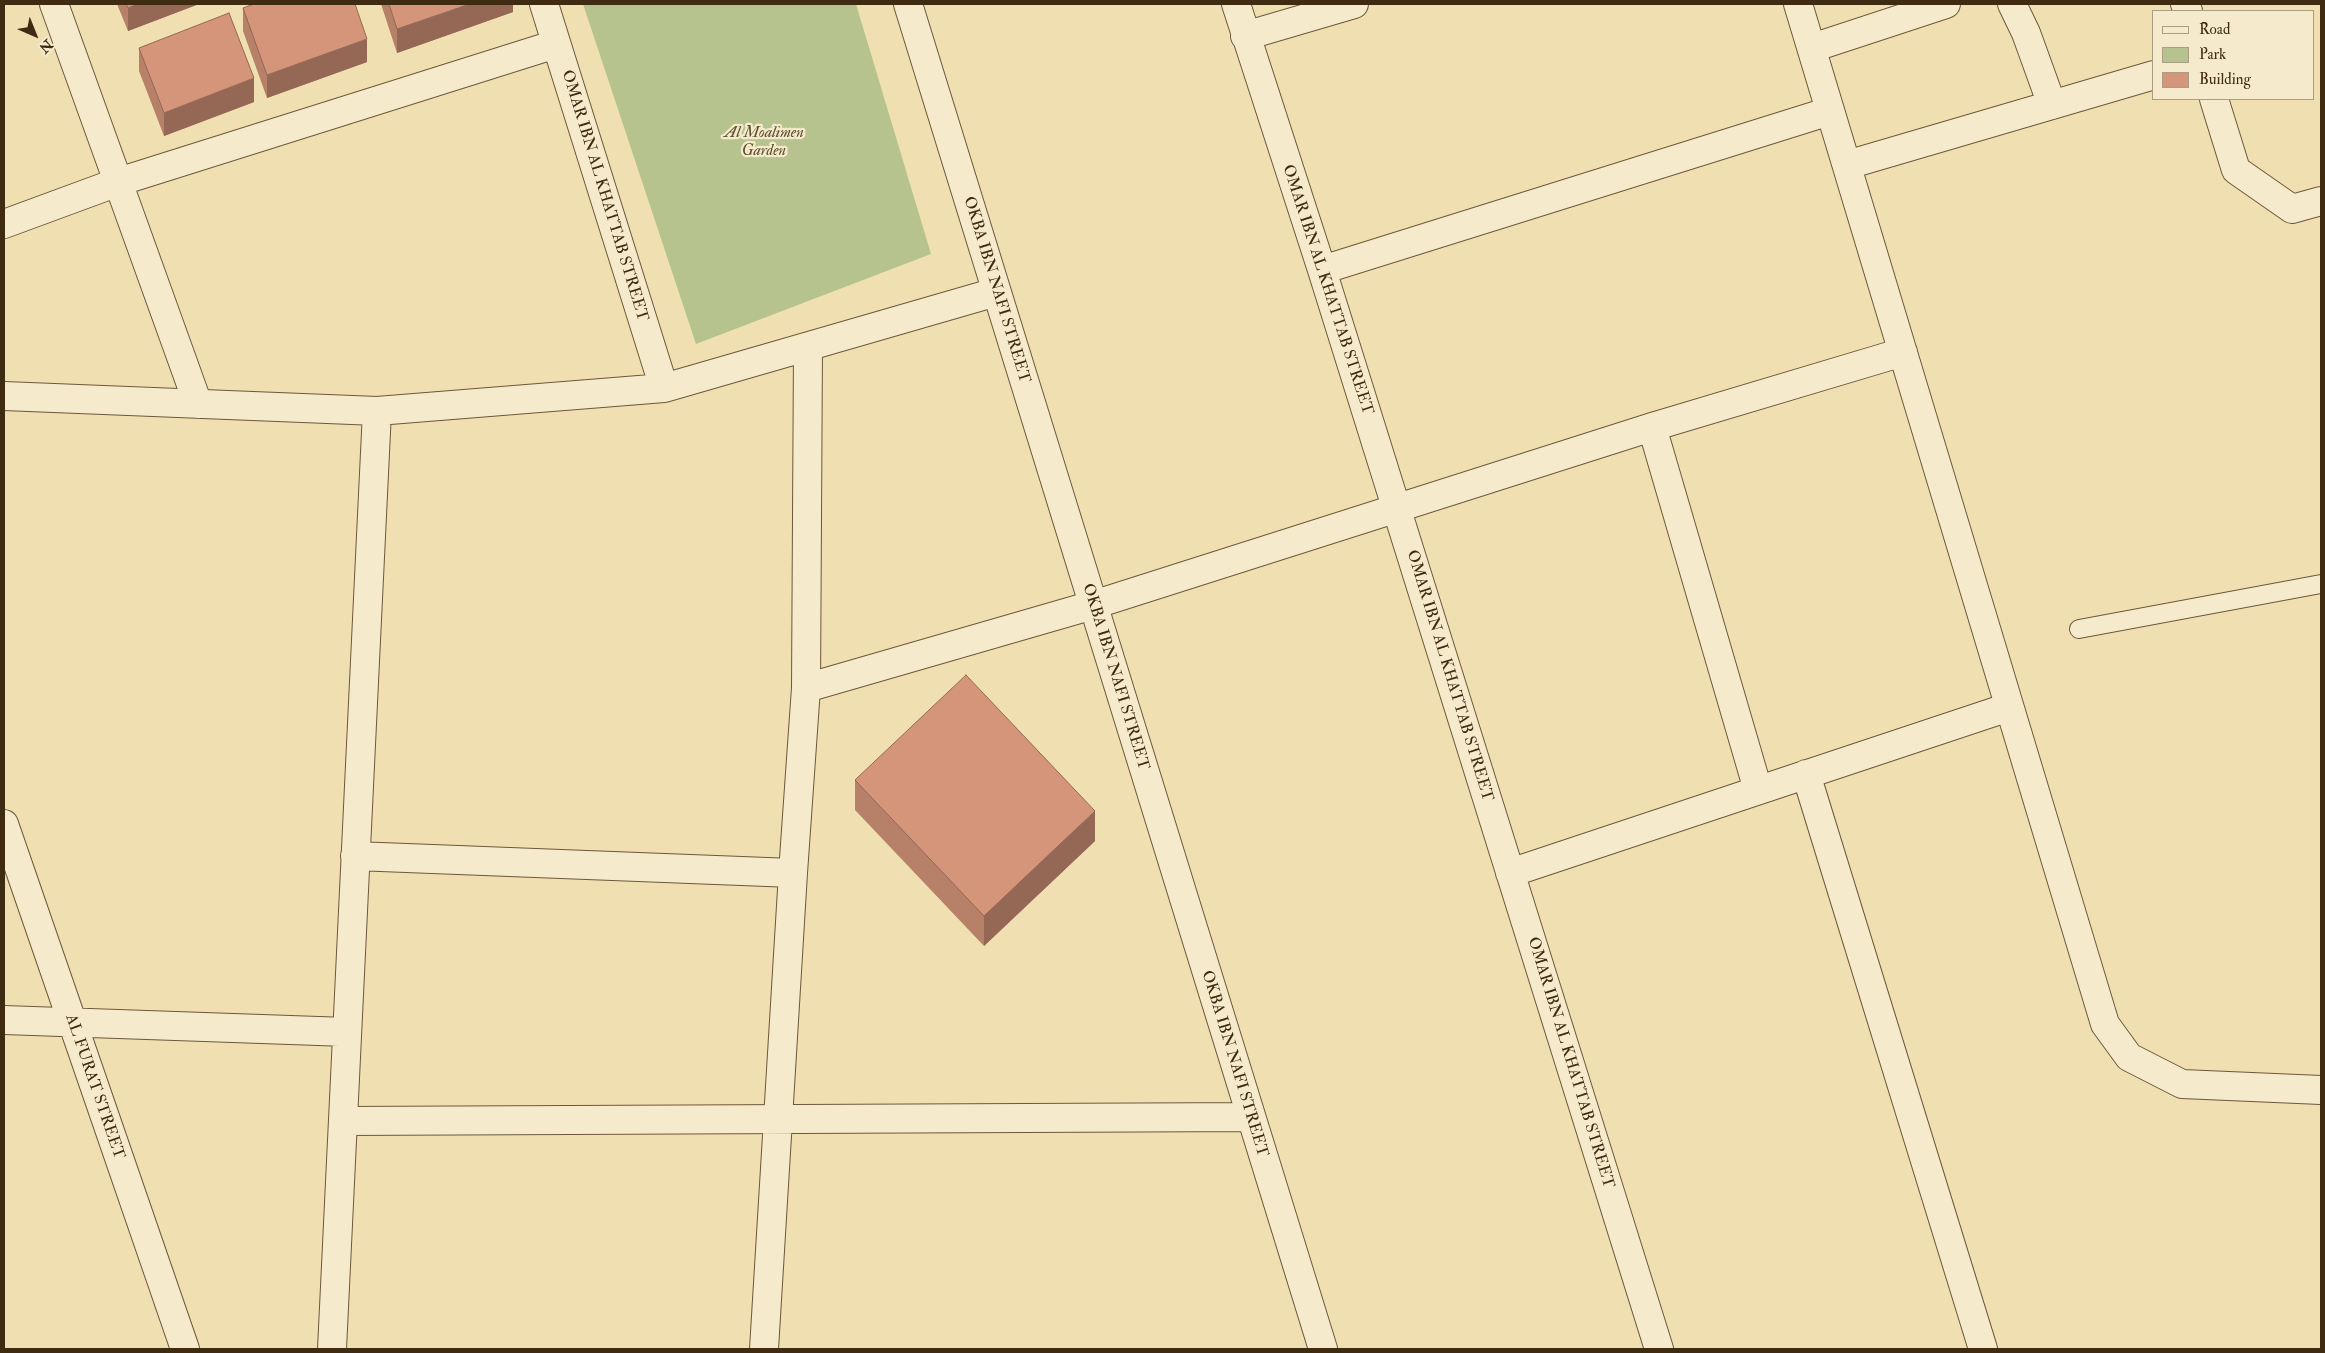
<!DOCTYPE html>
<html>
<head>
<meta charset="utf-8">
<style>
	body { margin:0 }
	#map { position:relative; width:2325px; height:1353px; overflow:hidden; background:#f0e0b1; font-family:"IM FELL Double Pica",serif }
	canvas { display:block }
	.frame { position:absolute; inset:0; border:5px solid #3f2a12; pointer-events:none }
	.legend { position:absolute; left:2152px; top:10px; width:162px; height:90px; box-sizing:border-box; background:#f5ebcc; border:1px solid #ac9e82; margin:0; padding:6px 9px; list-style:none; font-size:15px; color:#3f2a12 }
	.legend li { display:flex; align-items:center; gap:10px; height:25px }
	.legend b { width:25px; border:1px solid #ac9e82 }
	.north { position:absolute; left:10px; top:10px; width:50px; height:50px; -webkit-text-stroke:4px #f5ebcc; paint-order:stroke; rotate:136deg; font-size:14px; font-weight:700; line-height:20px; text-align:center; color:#3f2a12 }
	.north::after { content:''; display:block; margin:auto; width:18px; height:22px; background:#3f2a12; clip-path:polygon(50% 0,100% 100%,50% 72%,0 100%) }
</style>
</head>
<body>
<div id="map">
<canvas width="2325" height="1353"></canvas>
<div class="frame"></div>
<ul class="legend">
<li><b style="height:6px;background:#f5ebcc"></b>Road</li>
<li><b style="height:14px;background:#b6c38e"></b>Park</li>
<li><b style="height:14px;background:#d4957a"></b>Building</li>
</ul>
<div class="north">N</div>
</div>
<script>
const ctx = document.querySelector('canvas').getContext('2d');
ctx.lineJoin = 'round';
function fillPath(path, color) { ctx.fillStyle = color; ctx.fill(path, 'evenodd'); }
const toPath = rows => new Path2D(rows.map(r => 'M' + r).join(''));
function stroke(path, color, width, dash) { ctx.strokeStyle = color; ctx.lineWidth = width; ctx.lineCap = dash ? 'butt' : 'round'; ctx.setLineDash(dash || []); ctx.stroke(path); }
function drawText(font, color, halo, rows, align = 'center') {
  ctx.font = font + ' "IM FELL Double Pica",serif'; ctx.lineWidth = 4.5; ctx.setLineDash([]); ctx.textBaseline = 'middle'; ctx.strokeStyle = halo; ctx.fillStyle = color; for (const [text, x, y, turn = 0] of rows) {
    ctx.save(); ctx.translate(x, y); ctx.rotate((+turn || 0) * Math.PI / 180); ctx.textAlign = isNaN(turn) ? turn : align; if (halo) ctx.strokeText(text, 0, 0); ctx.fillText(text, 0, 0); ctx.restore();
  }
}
fillPath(toPath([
	[583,4,856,4,931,254,696,344]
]), '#b6c38e');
const service = toPath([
	[2079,629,2321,584]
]);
const minor = toPath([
	[54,4,198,404],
	[544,4,664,388],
	[908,4,1323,1349],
	[1236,4,1322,270,1659,1349],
	[1798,4,2105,1024,2129,1057,2182,1084,2321,1090],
	[2012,4,2026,33,2052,105],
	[2185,4,2188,11],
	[1245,36,1354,4],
	[1812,48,1946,4],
	[2214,99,2236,170,2292,209,2321,201],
	[1847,165,2154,75],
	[4,224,118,182,556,44],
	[1322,270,1830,111],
	[4,396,377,411,664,388,996,292],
	[1652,427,1758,790],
	[806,688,1093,605,1652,427,1903,352],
	[1806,774,1983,1349],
	[4,824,185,1349],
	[355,856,793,873],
	[1510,873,2009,707],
	[4,1020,347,1032],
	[343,1121,1251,1117],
	[332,1349,377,411],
	[764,1349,793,873,806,688,808,347]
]);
stroke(service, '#6b583a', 20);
stroke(minor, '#6b583a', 30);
stroke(service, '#f5ebcc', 18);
stroke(minor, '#f5ebcc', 28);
fillPath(toPath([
	[117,4,199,4,128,31],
	[381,4,513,4,513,12,397,53],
	[243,8,367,62,267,98,243,31],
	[139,48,254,102,164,136,139,71],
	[855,780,1095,841,984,946,855,810]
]), '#b68069');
fillPath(toPath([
	[138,4,199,4,128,31,128,8],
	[470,4,513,4,513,12,397,53,397,29],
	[367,39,367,62,267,98,267,75],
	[254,78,254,102,164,136,164,113],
	[1095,811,1095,841,984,946,984,916]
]), '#946855');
const building = toPath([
	[126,4,138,4,128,8,126,4],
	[254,4,355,4,367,39,267,75,243,8,254,4],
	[389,4,470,4,397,29,389,4],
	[229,13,254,78,164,113,139,48,229,13],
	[966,675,1095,811,984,916,855,780,966,675]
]);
fillPath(building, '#d4957a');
stroke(building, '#946855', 1);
drawText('italic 16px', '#5d5031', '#f5ebcc', [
	["Al Moalimen",764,134],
	["Garden",764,152]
]);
drawText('16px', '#3f2a12', '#f5ebcc', [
	["OMAR IBN AL KHATTAB STREET",604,196,73],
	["OKBA IBN NAFI STREET",996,290,73],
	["OMAR IBN AL KHATTAB STREET",1327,290,72],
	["OMAR IBN AL KHATTAB STREET",1449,676,73],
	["OKBA IBN NAFI STREET",1115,677,73],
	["OMAR IBN AL KHATTAB STREET",1570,1063,73],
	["OKBA IBN NAFI STREET",1234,1064,73],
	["AL FURAT STREET",94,1087,71]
]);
</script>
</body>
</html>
